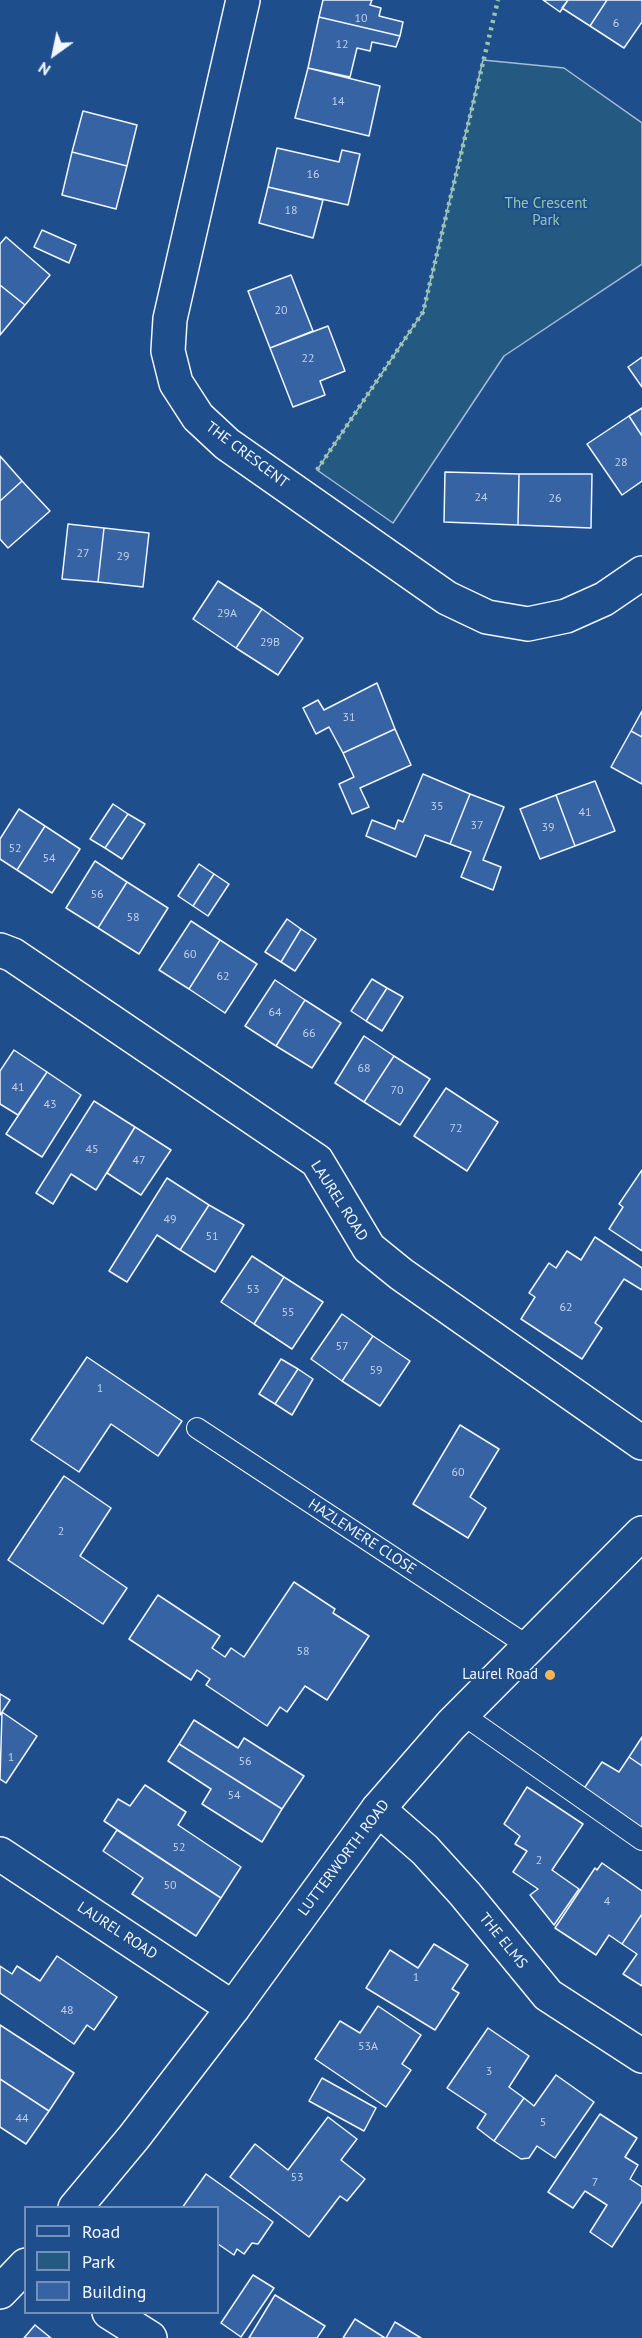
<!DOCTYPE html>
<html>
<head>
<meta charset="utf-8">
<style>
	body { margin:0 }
	#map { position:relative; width:642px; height:2338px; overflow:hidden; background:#1f4e8c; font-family:"PT Sans",sans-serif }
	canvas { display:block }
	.legend { position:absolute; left:24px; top:2206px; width:195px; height:108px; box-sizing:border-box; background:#1f4e8c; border:2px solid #7391ba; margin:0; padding:8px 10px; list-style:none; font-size:18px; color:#f2f6ff }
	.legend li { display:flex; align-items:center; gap:12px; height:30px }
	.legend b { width:30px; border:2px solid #7391ba }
	.north { position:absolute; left:24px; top:24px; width:60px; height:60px; -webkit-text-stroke:4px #1f4e8c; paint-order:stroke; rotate:213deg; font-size:16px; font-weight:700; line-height:24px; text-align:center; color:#f2f6ff }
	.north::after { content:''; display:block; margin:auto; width:21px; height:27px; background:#f2f6ff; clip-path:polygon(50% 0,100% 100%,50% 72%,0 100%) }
</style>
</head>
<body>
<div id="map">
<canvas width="642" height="2338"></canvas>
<ul class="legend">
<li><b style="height:8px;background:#1f4e8c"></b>Road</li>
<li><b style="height:16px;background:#245a82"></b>Park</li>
<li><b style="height:16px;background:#3563a3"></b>Building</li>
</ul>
<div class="north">N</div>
</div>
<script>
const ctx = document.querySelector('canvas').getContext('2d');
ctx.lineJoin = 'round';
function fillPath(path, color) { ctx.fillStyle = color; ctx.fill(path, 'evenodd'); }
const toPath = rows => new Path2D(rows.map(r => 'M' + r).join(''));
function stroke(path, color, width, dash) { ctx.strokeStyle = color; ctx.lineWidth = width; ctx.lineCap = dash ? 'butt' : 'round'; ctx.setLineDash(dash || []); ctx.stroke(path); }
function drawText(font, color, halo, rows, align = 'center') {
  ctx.font = font + ' "PT Sans",sans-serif'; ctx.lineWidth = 4.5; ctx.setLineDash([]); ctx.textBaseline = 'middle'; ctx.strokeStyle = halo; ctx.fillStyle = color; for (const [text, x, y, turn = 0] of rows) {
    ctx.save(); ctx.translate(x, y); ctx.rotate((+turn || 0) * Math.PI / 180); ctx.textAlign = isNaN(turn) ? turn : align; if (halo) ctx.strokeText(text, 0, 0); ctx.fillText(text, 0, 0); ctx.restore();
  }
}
const green = toPath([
	[483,60,564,68,642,123,642,264,504,356,393,523,317,470,423,312,483,60]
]);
fillPath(green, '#245a82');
stroke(green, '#a8bbd7', 1.5);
const building = toPath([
	[323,0,372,0,370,5,381,8,379,16,403,22,400,36,319,17,323,0],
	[543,0,568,0,560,12,543,0],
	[568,0,607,0,590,26,562,8,568,0],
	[607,0,642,0,642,22,624,48,590,26,607,0],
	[319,17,400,36,396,47,372,42,370,51,357,48,350,77,308,68,319,17],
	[308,68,380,86,369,136,295,118,308,68],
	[83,111,137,125,127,166,72,152,83,111],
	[277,148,339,162,342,150,360,154,348,205,268,187,277,148],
	[72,152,127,166,116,209,62,195,72,152],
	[268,187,323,200,313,238,259,223,268,187],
	[42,230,76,245,69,263,34,247,42,230],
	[6,237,50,275,25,305,0,285,0,244,6,237],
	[291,275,313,331,270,348,248,291,291,275],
	[0,285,25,305,0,335,0,285],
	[328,326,345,371,320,381,325,395,293,407,270,348,328,326],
	[642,357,642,387,628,367,642,357],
	[642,408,642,436,629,416,642,408],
	[629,416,642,436,642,481,622,495,587,444,629,416],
	[0,456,22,481,0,501,0,456],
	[445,472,519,474,518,525,444,522,445,472],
	[519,474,592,474,591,528,518,525,519,474],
	[22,481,50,511,8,548,0,539,0,501,22,481],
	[68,524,104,528,98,582,62,579,68,524],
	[104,528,149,533,143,587,98,582,104,528],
	[218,581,262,609,236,648,193,619,218,581],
	[262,609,303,638,278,675,236,648,262,609],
	[377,683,395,729,343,753,329,727,316,734,303,708,318,700,324,710,377,683],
	[642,711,642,737,631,731,642,711],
	[395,729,411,765,360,788,369,807,352,814,339,784,354,777,343,753,395,729],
	[631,731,642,737,642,784,611,767,631,731],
	[423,774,470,794,450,844,425,835,416,857,366,836,372,820,395,829,398,820,403,822,423,774],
	[595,781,615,831,575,846,556,795,595,781],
	[470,794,504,807,483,860,501,867,493,890,461,877,471,852,450,844,470,794],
	[556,795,575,846,540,859,520,809,556,795],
	[113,804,128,814,105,848,90,839,113,804],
	[19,809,45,826,17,870,0,859,0,839,19,809],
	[128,814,145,824,122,859,105,848,128,814],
	[45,826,80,849,52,893,17,870,45,826],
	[95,861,127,882,98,928,66,908,95,861],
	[199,864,214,874,193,906,178,896,199,864],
	[214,874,229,884,208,916,193,906,214,874],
	[127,882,168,908,139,954,98,928,127,882],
	[287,919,301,929,281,962,265,952,287,919],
	[191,921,220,940,189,989,159,970,191,921],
	[301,929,316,939,295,971,281,962,301,929],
	[220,940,257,964,225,1013,189,989,220,940],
	[372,979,387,988,366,1021,351,1011,372,979],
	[275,980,305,1000,276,1046,245,1026,275,980],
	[387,988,403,997,382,1031,366,1021,387,988],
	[305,1000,341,1023,312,1068,276,1046,305,1000],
	[364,1036,394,1056,364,1102,335,1083,364,1036],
	[14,1050,47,1072,18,1115,0,1104,0,1071,14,1050],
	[394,1056,430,1079,400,1125,364,1102,394,1056],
	[47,1072,81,1095,42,1157,6,1134,47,1072],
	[446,1088,498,1122,467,1171,414,1136,446,1088],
	[94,1101,135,1127,96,1190,71,1174,53,1204,36,1193,94,1101],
	[135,1127,171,1150,141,1195,107,1173,135,1127],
	[642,1170,642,1251,609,1229,623,1207,619,1204,642,1170],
	[167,1178,209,1205,180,1250,157,1235,127,1282,109,1271,167,1178],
	[209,1205,244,1225,215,1272,180,1250,209,1205],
	[595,1237,642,1268,642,1290,624,1279,595,1323,602,1328,582,1359,521,1319,535,1297,529,1293,549,1263,556,1268,567,1251,581,1260,595,1237],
	[252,1256,284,1277,254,1324,221,1302,252,1256],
	[284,1277,323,1302,292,1349,254,1324,284,1277],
	[342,1314,373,1336,342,1381,311,1359,342,1314],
	[373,1336,410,1361,380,1406,342,1381,373,1336],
	[87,1357,182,1421,158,1456,111,1424,79,1472,31,1440,87,1357],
	[281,1359,298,1369,275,1404,259,1394,281,1359],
	[298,1369,313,1379,292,1415,275,1404,298,1369],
	[460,1425,499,1449,470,1497,486,1508,468,1538,413,1504,460,1425],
	[64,1476,111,1508,80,1556,127,1588,103,1624,8,1560,64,1476],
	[294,1582,335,1609,333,1613,369,1636,327,1700,305,1686,287,1712,280,1707,267,1726,206,1685,210,1679,197,1670,191,1680,129,1639,158,1595,220,1636,212,1648,225,1657,231,1648,244,1657,294,1582],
	[0,1694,10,1700,0,1715,0,1694],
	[2,1712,37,1736,6,1783,0,1779,2,1712],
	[194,1720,238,1748,244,1738,304,1776,282,1809,179,1744,194,1720],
	[642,1737,642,1766,629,1757,642,1737],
	[179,1744,282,1809,262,1842,202,1804,211,1789,168,1761,179,1744],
	[629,1757,642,1766,642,1830,583,1790,602,1762,619,1772,629,1757],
	[145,1785,186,1812,178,1825,241,1867,221,1898,104,1821,118,1799,130,1806,145,1785],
	[527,1787,583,1824,552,1870,579,1889,554,1925,530,1895,538,1889,513,1872,527,1851,515,1844,520,1836,504,1824,527,1787],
	[117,1830,221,1898,196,1936,132,1894,143,1878,103,1851,117,1830],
	[602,1863,642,1891,642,1914,622,1944,609,1935,596,1955,555,1928,595,1868,597,1870,602,1863],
	[642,1914,642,1986,623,1974,637,1954,622,1944,642,1914],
	[434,1944,468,1965,452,1989,459,1993,435,2030,366,1988,390,1950,418,1968,434,1944],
	[57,1956,117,1997,94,2030,87,2025,74,2044,0,1993,0,1966,12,1974,17,1966,40,1981,57,1956],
	[378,2006,421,2035,402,2064,411,2070,386,2107,315,2059,340,2021,360,2033,378,2006],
	[0,2025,74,2073,49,2111,0,2079,0,2025],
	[488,2028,529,2056,509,2087,524,2098,494,2141,477,2128,486,2114,447,2088,488,2028],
	[556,2075,594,2102,555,2158,537,2146,529,2158,521,2159,494,2141,524,2098,534,2106,556,2075],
	[322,2078,376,2108,364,2131,309,2101,322,2078],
	[0,2079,49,2111,26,2144,0,2127,0,2079],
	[600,2114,637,2138,625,2157,638,2165,630,2179,642,2187,642,2201,612,2247,590,2232,607,2205,585,2191,573,2208,548,2192,600,2114],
	[328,2117,357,2139,341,2160,365,2179,347,2201,340,2196,309,2237,230,2177,255,2144,288,2170,328,2117],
	[206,2174,273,2222,258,2244,252,2243,244,2254,237,2249,234,2255,218,2244,218,2208,182,2208,206,2174],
	[253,2275,274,2288,241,2337,221,2323,253,2275],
	[275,2295,325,2326,317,2338,249,2338,275,2295],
	[355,2319,385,2338,343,2338,355,2319],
	[395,2322,421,2338,386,2338,395,2322],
	[35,2325,51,2338,24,2338,35,2325]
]);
fillPath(building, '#3563a3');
stroke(building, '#f2f6ff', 1.5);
const service = toPath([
	[197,1428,528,1646],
	[462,1714,642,1840]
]);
const minor = toPath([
	[243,0,170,319,168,351,176,383,198,417,227,444,447,598,487,617,528,624,566,616,604,599,642,573],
	[0,950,13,955,317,1161,369,1248,401,1274,642,1443],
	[378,1809,425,1850,465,1894,548,1995,642,2056],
	[0,1854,233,2008],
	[109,2312,150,2338]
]);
const tertiary = toPath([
	[75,2208,134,2137,233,2008,378,1809,451,1725,642,1533],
	[0,2292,26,2265]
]);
stroke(service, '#f2f6ff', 22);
stroke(minor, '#f2f6ff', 36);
stroke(tertiary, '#f2f6ff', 36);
stroke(service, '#1f4e8c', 20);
stroke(minor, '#1f4e8c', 33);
stroke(tertiary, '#1f4e8c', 33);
stroke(toPath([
	[317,470,423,312,498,0]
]), '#97c8a6', 4.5, [3, 4.5]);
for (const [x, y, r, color] of [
	[550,1675,6,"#ffb74d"]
]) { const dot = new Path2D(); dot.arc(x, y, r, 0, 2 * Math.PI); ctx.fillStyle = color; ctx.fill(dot); stroke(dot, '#1f4e8c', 2); }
drawText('12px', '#c3d1e8', null, [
	["10",361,19],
	["6",616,24],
	["12",342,45],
	["14",338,102],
	["16",313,175],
	["18",291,211],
	["20",281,311],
	["22",308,359],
	["28",621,463],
	["24",481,498],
	["26",555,499],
	["27",83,554],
	["29",123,557],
	["29A",227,614],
	["29B",270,643],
	["31",349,718],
	["35",437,807],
	["41",585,813],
	["37",477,826],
	["39",548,828],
	["52",15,849],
	["54",49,859],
	["56",97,895],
	["58",133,918],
	["60",190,955],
	["62",223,977],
	["64",275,1013],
	["66",309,1034],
	["68",364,1069],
	["41",18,1088],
	["70",397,1091],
	["43",50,1105],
	["72",456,1129],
	["45",92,1150],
	["47",139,1161],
	["49",170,1220],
	["51",212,1237],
	["53",253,1290],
	["62",566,1308],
	["55",288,1313],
	["57",342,1347],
	["59",376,1371],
	["1",100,1389],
	["60",458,1473],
	["2",61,1532],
	["58",303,1652],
	["1",11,1758],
	["56",245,1762],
	["54",234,1796],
	["52",179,1848],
	["2",539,1861],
	["50",170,1886],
	["4",607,1902],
	["1",416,1978],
	["48",67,2011],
	["53A",368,2047],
	["3",489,2072],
	["44",22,2119],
	["5",543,2123],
	["53",297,2178],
	["7",595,2183]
]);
drawText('15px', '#97c8a6', '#1f4e8c', [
	["The Crescent",546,204],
	["Park",546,221]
]);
drawText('15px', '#f2f6ff', '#1f4e8c', [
	["THE CRESCENT",247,455,37],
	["LAUREL ROAD",339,1201,57],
	["HAZLEMERE CLOSE",362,1537,33],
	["LUTTERWORTH ROAD",344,1858,-53],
	["LAUREL ROAD",117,1931,33],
	["THE ELMS",503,1941,51]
]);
drawText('15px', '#f2f6ff', '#1f4e8c', [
	["Laurel Road",538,1675]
], 'right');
</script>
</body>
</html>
